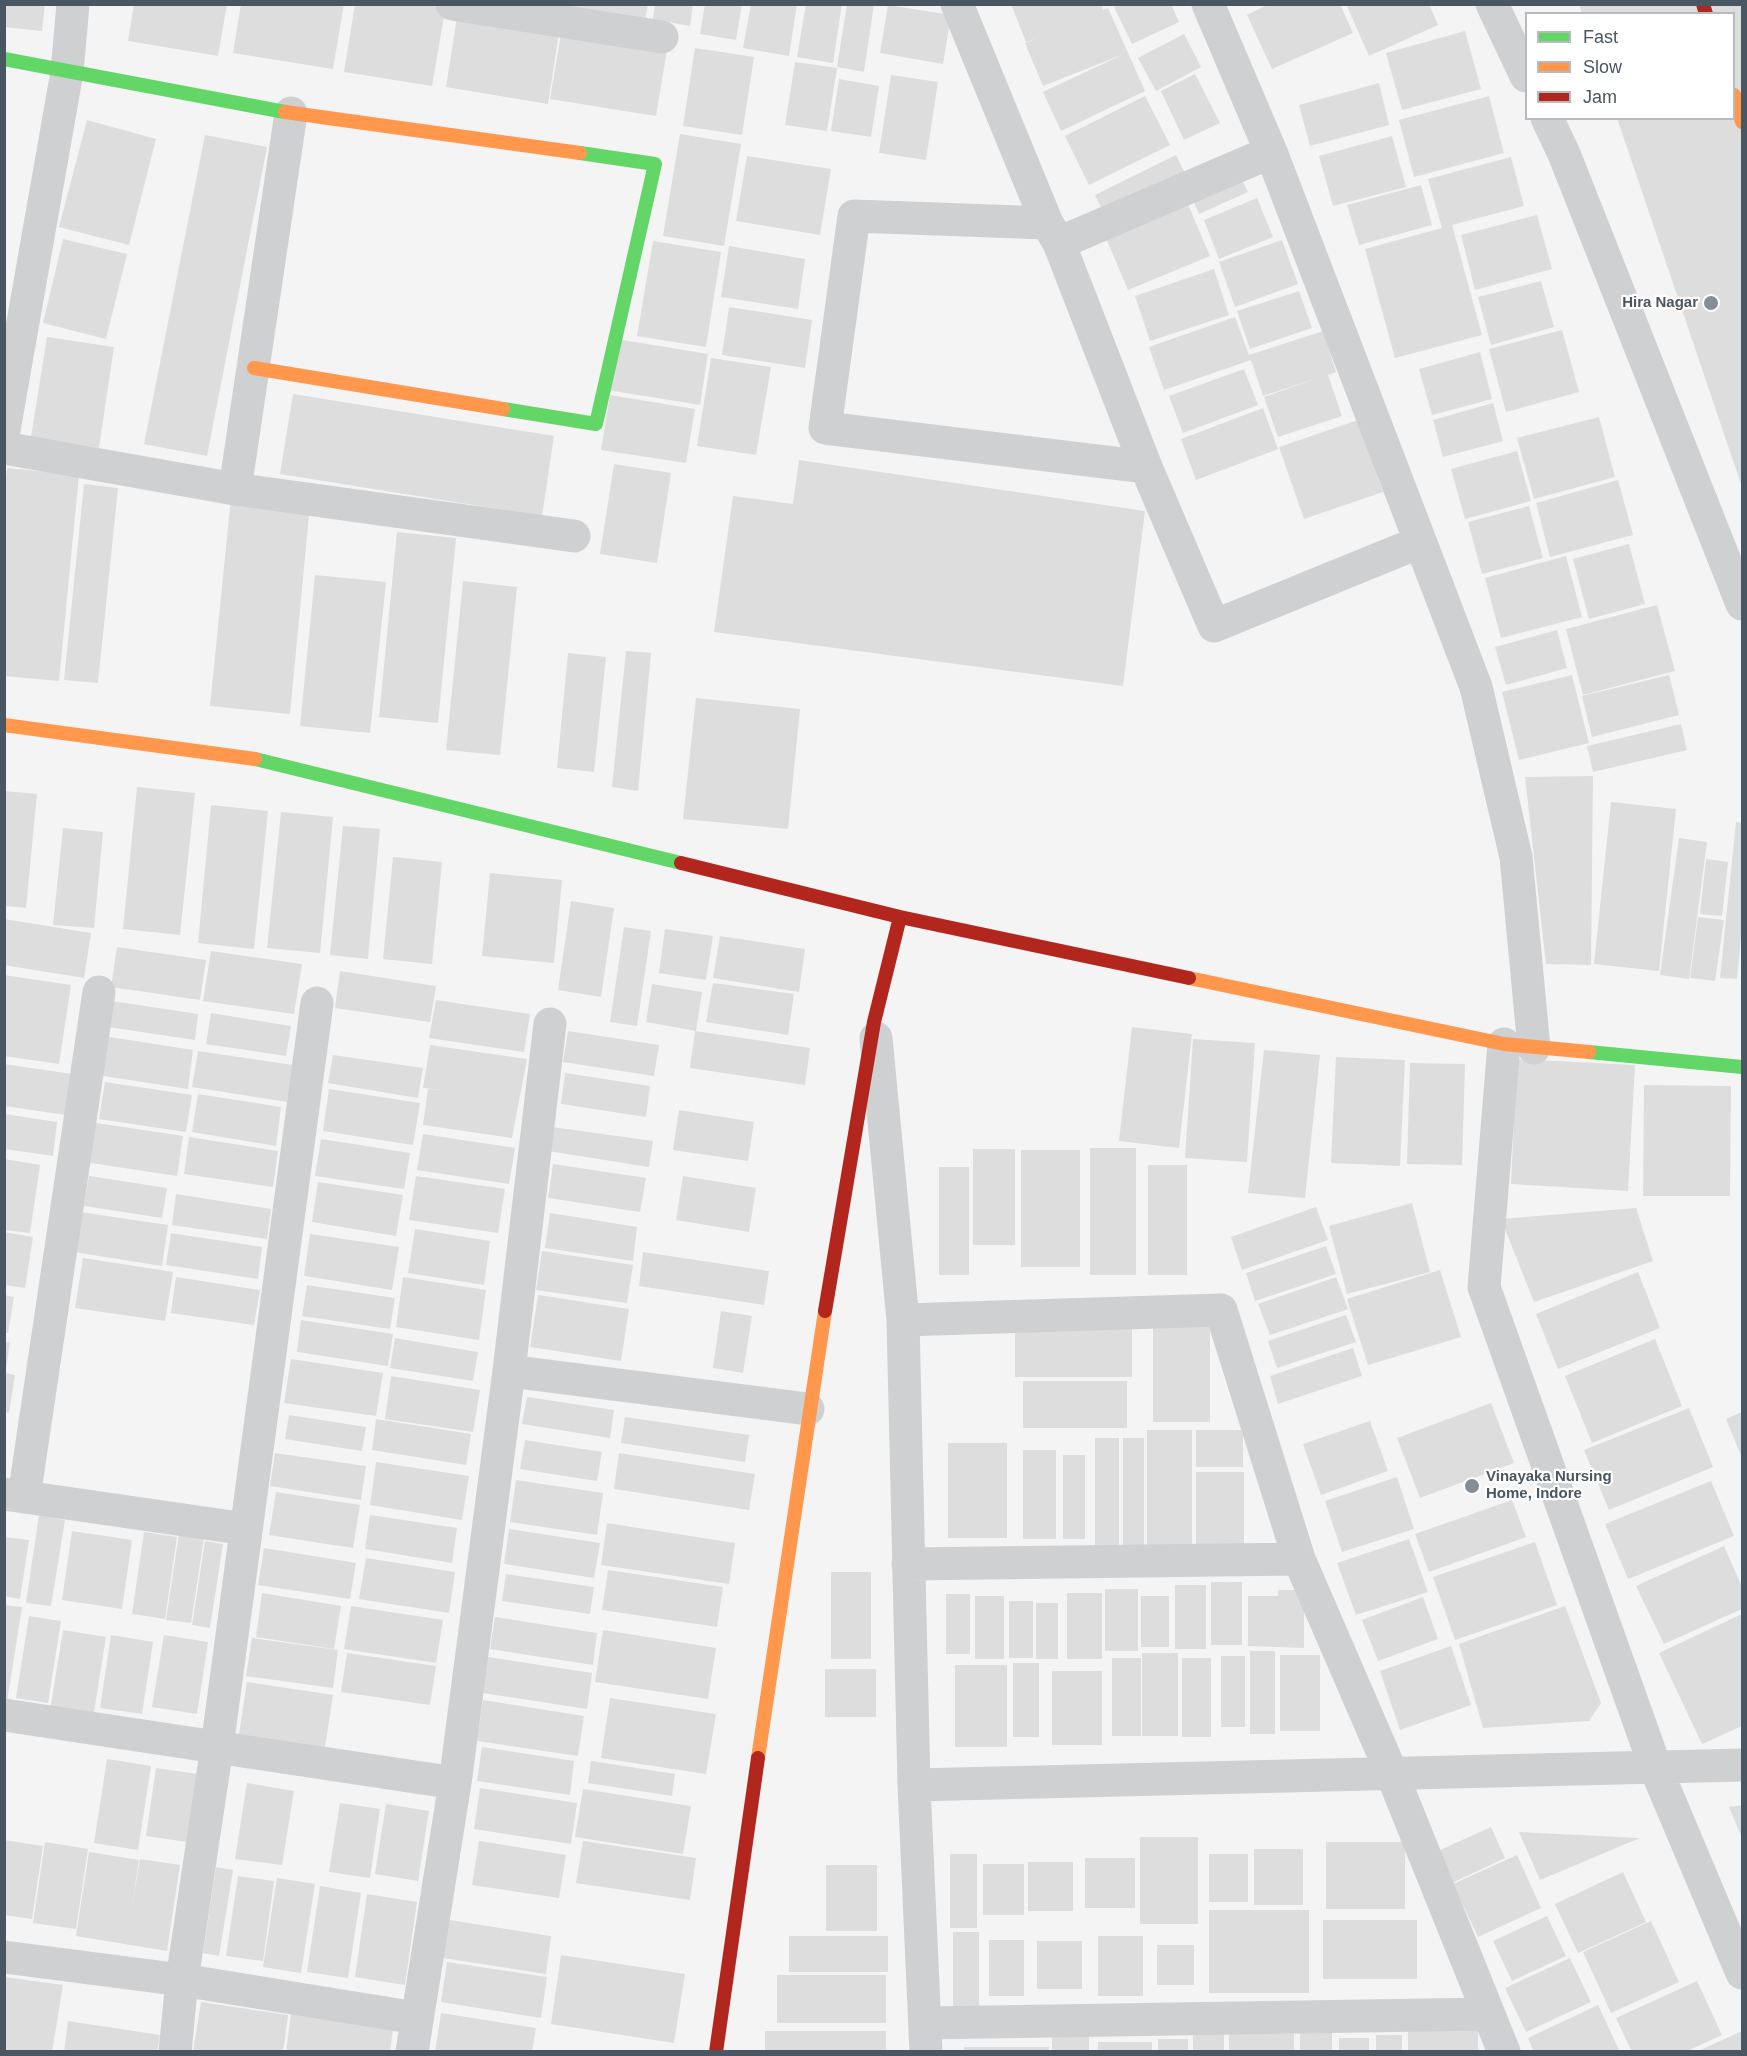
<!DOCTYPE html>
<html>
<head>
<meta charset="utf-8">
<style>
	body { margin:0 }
	#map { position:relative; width:1747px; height:2056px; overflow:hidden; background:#f4f4f4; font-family:Arial,sans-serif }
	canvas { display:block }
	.frame { position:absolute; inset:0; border:6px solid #4a5661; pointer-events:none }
	.legend { position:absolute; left:1525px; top:12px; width:210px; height:108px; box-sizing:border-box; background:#fff; border:2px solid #b7bbc0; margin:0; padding:8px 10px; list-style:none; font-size:18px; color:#4a5661 }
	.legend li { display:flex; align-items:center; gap:12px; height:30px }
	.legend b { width:30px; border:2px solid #b7bbc0 }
</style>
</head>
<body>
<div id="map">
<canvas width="1747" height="2056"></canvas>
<div class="frame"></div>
<ul class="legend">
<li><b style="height:8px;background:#63d668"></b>Fast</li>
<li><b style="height:8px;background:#ff974d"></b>Slow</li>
<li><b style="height:8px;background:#b3261e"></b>Jam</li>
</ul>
</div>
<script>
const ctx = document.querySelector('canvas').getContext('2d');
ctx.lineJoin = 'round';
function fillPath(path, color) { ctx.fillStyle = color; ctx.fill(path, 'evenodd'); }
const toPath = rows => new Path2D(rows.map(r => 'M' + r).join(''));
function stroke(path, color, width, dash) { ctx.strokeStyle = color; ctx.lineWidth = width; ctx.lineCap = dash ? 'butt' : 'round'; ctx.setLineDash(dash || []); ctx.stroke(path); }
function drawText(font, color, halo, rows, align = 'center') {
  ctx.font = font + ' Arial,sans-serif'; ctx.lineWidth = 4.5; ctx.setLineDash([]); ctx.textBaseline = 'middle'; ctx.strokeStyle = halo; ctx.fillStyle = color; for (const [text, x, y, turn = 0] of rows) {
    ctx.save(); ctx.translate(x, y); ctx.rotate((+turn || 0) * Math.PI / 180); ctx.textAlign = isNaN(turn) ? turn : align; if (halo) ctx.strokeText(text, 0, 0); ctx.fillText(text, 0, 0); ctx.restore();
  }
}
fillPath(toPath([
	[4,4,45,4,42,31,4,27],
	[134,4,227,4,218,56,128,41],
	[241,4,344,4,333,69,233,53],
	[355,4,446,5,432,86,344,72],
	[554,4,648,4,644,26],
	[655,4,693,4,690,26,653,19],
	[705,4,742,4,736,40,700,34],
	[751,4,797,4,789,56,743,48],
	[806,4,842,4,833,63,797,57],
	[847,4,874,4,864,72,837,67],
	[1011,4,1101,4,1103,10,1108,8,1145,91,1061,131,1043,92,1124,54,1043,86,1025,43,1038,38,1026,42],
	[1119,4,1171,4,1179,22,1132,44,1114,7],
	[1269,4,1340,4,1353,33,1272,69,1247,15],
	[1346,4,1429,4,1438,25,1369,56],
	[1579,4,1742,4,1742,487,1617,118,1734,118,1734,14,1582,14],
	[888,5,951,15,943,64,880,53],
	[457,17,559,33,548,104,446,87],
	[1465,31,1481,89,1402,110,1386,53],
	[561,34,667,50,656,116,550,99],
	[1184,34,1201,67,1156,91,1138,58],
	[695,48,754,57,742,135,683,126],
	[795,62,837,68,827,131,785,125],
	[1195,74,1220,123,1184,140,1161,91],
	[891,75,938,82,926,160,879,153],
	[839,79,879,86,871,137,831,131],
	[1379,83,1389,125,1310,146,1299,105],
	[1145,96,1170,145,1089,185,1065,136],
	[1489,96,1504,153,1414,177,1399,120],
	[87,120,156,139,129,245,59,227],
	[680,134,741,144,724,246,663,236],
	[205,135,267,147,207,456,144,444],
	[1392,136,1406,187,1333,206,1319,156],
	[1176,155,1187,177,1105,216,1095,195],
	[747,156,831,169,820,235,736,221],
	[1511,157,1524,206,1452,225,1482,335,1395,358,1365,249,1442,228,1428,179],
	[1238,172,1248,192,1199,214,1190,193],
	[1421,185,1432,225,1359,245,1347,205],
	[1257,198,1273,237,1219,259,1204,220],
	[1187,202,1210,256,1128,290,1105,236],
	[1537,215,1552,269,1475,290,1461,235],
	[63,239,127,254,106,339,43,323],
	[1282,240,1298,284,1235,307,1219,262],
	[653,241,721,252,706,347,637,336],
	[729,246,805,259,798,309,721,297],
	[1214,269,1229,315,1150,341,1135,296],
	[1541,281,1554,327,1491,345,1478,297],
	[1299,291,1312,328,1250,349,1237,311],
	[729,307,812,320,805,368,722,355],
	[1235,317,1249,355,1323,331,1336,372,1328,375,1342,416,1278,437,1264,397,1318,378,1263,396,1251,360,1164,390,1149,347],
	[1562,330,1579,392,1506,412,1489,349],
	[47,337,114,347,99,448,31,437],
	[617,339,708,354,700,405,608,390],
	[1480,352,1492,399,1432,415,1419,369],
	[711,358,771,367,756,455,697,446],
	[1244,369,1258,405,1183,433,1169,396],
	[293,394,554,436,542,516,280,474],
	[610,395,695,409,686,463,601,450],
	[1493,403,1503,441,1443,457,1433,420],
	[1263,408,1278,449,1196,480,1181,439],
	[1599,417,1615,477,1534,499,1517,438],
	[1358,420,1383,492,1304,519,1279,447],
	[1517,451,1531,501,1465,519,1451,469],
	[799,460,1145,511,1123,686,714,632,733,496,793,504],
	[614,464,671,473,657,563,600,554],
	[7,468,79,475,59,681,4,676,4,496],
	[1618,480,1633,535,1550,557,1536,503],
	[84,484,118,488,98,683,64,680],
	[231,498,310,505,290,714,210,706],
	[1529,506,1543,558,1482,574,1468,522],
	[397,532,456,538,438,723,379,717],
	[1629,544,1645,604,1589,619,1573,559],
	[1566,556,1582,617,1501,638,1485,578],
	[315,575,386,582,370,733,300,726],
	[463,581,517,587,500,755,446,750],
	[1657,605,1675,671,1583,695,1566,629],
	[1557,630,1567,668,1506,685,1495,647],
	[626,651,651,653,638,791,612,787],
	[568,653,606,657,594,772,557,768],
	[1572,675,1589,743,1519,760,1502,692],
	[1669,675,1679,715,1592,737,1582,696],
	[696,698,800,709,788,829,683,819],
	[1681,724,1687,750,1593,772,1587,746],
	[1593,776,1591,965,1546,964,1525,777],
	[137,787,195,793,180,935,123,929],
	[4,791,37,794,26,908,4,906],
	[1611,802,1676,809,1659,971,1594,964],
	[211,805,268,811,254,949,198,943],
	[281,812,333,817,320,953,267,948],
	[1736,822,1742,823,1742,926,1737,979,1720,978],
	[343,826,380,829,368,959,330,955],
	[63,828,103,832,94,928,53,925],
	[1679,838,1707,842,1689,979,1660,975],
	[393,857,442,862,432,964,383,959],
	[1706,859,1728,862,1722,916,1700,914],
	[490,873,562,880,554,963,482,956],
	[571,901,614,908,601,997,558,990],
	[1698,917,1724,920,1715,981,1690,978],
	[4,919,91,933,84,978,4,965],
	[624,927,651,931,637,1026,610,1022],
	[665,929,713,936,706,980,659,973],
	[720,936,805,949,799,992,713,978],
	[117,947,206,960,200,1000,111,987],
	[211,951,302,964,294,1014,203,1001],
	[340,971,436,986,430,1022,335,1008],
	[4,975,71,985,59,1064,4,1056],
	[713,983,794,994,788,1035,706,1022],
	[652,984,702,992,696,1031,646,1022],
	[436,1000,530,1014,524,1052,429,1038],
	[112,1001,198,1014,195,1040,108,1027],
	[211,1013,291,1026,286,1056,206,1044],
	[1132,1027,1192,1034,1179,1148,1119,1141],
	[568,1031,659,1045,654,1076,563,1062],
	[695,1031,810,1048,805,1085,690,1068],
	[103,1036,193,1050,188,1089,97,1075],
	[1193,1039,1255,1043,1247,1162,1185,1158],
	[430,1045,527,1059,512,1138,423,1125,428,1089,442,1090,423,1088],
	[1264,1050,1320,1055,1305,1198,1248,1193],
	[198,1051,293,1065,287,1102,192,1087],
	[333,1055,423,1068,418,1098,328,1083],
	[1336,1057,1405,1060,1400,1166,1331,1163],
	[1517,1059,1635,1065,1628,1191,1511,1184],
	[1410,1063,1465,1064,1462,1165,1407,1164],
	[4,1064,72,1074,66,1115,4,1106],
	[565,1073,650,1086,646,1117,561,1104],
	[105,1082,192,1095,186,1132,99,1119],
	[1644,1085,1731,1086,1730,1196,1643,1196],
	[329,1089,420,1103,413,1145,323,1131],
	[198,1094,281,1107,276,1146,192,1132],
	[679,1110,754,1122,748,1161,673,1150],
	[4,1114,57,1122,53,1156,4,1149],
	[90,1122,183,1136,177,1176,84,1162],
	[552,1127,653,1141,649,1167,548,1151],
	[423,1134,515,1148,509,1184,417,1170],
	[189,1137,278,1151,273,1187,184,1174],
	[321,1139,410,1153,404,1189,315,1176],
	[1090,1148,1136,1148,1136,1275,1090,1275],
	[973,1149,1015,1149,1015,1245,973,1245],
	[1021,1150,1080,1150,1080,1267,1021,1267],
	[4,1159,40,1165,30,1233,4,1230],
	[553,1164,646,1178,640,1212,548,1198],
	[1148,1165,1187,1165,1187,1275,1148,1275],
	[939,1167,969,1167,969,1275,939,1275],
	[89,1176,167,1188,162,1218,84,1206],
	[416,1176,505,1189,498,1233,409,1220],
	[683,1176,756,1188,749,1232,676,1220],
	[318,1182,403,1195,396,1236,312,1222],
	[176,1194,271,1209,267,1239,172,1225],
	[1412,1203,1430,1272,1347,1294,1329,1226],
	[1316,1207,1328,1240,1242,1270,1231,1237],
	[1636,1208,1653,1261,1534,1302,1501,1219],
	[80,1212,168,1225,162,1266,74,1252],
	[550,1213,637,1227,633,1261,545,1248],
	[415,1229,490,1241,484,1285,408,1273],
	[4,1232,33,1237,25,1288,4,1285],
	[171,1233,262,1247,258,1279,166,1265],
	[310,1234,399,1247,392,1290,304,1276],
	[1326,1246,1336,1274,1255,1301,1246,1273],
	[542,1251,633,1265,627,1303,536,1290],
	[643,1252,769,1271,764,1305,639,1286],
	[83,1258,173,1272,165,1321,75,1308],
	[1440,1270,1461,1337,1368,1365,1347,1299],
	[1638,1272,1660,1328,1558,1369,1536,1314],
	[176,1277,260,1290,254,1325,171,1313],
	[403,1277,486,1290,479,1340,396,1327],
	[1336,1277,1348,1309,1270,1335,1258,1304],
	[307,1285,395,1298,390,1329,302,1316],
	[4,1295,14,1297,8,1333,4,1333],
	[538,1295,629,1309,621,1361,530,1347],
	[721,1311,752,1316,743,1373,713,1368],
	[1346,1315,1356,1342,1277,1368,1268,1341],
	[301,1320,393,1334,388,1366,297,1352],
	[1153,1323,1210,1323,1210,1422,1153,1422],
	[1015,1328,1132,1328,1132,1377,1015,1377],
	[395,1338,478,1352,473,1381,390,1368],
	[1655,1339,1682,1406,1592,1443,1565,1376],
	[4,1342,10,1342,6,1370,4,1370],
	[1353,1348,1362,1376,1278,1404,1270,1376],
	[291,1359,383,1373,376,1416,284,1403],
	[5,1373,15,1375,9,1413,5,1412],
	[391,1376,480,1390,473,1432,385,1419],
	[1023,1381,1127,1381,1127,1428,1023,1428],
	[527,1397,614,1410,610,1438,522,1424],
	[1491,1403,1514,1463,1420,1498,1397,1438],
	[1689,1408,1713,1467,1609,1510,1584,1450],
	[1742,1412,1742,1458,1726,1419],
	[289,1415,366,1427,362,1451,285,1439],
	[625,1417,749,1435,745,1462,621,1443],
	[376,1419,471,1434,466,1465,372,1450],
	[1370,1421,1388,1471,1321,1495,1303,1444],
	[1147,1430,1192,1430,1192,1553,1147,1553],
	[1196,1430,1243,1430,1243,1467,1196,1467],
	[1095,1438,1119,1438,1119,1553,1095,1553],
	[1123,1438,1144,1438,1144,1552,1123,1552],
	[525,1440,602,1452,597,1481,520,1469],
	[948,1443,1007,1443,1007,1538,948,1538],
	[1023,1450,1056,1450,1056,1539,1023,1539],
	[275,1453,366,1466,361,1500,270,1486],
	[619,1453,755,1474,749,1510,614,1489],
	[1063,1455,1085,1455,1085,1539,1063,1539],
	[376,1462,469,1476,462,1520,370,1505],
	[1196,1472,1244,1472,1244,1553,1196,1553],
	[1397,1477,1414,1529,1342,1552,1325,1501],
	[516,1480,603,1493,597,1535,510,1522],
	[1711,1481,1734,1536,1628,1579,1605,1524],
	[276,1492,360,1505,353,1548,269,1535],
	[1512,1500,1526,1537,1429,1572,1415,1534],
	[39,1515,65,1520,51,1606,26,1603],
	[370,1515,457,1528,452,1563,365,1549],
	[607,1523,735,1543,729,1584,601,1565],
	[509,1529,600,1543,594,1578,504,1564],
	[72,1531,132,1540,122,1609,62,1600],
	[144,1532,177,1537,165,1619,132,1614],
	[179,1534,204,1538,191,1623,166,1620],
	[4,1537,29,1540,20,1599,4,1596],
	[1409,1539,1428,1592,1356,1615,1337,1563],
	[205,1541,223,1544,210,1628,192,1625],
	[1535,1542,1557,1605,1455,1640,1433,1577],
	[1724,1546,1742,1587,1742,1609,1664,1644,1636,1586],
	[264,1548,356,1563,350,1599,258,1585],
	[366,1558,455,1572,449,1613,359,1599],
	[608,1570,723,1587,717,1627,602,1610],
	[831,1572,871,1572,871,1659,831,1659],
	[506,1574,594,1587,590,1614,502,1601],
	[1211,1582,1242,1582,1242,1645,1211,1645],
	[1175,1585,1206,1585,1206,1649,1175,1649],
	[1105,1589,1138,1589,1138,1651,1105,1651],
	[1278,1590,1304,1590,1304,1648,1248,1646,1248,1596,1278,1596],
	[262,1593,341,1606,334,1649,256,1637],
	[1067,1593,1102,1593,1102,1659,1067,1659],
	[946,1594,970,1594,970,1654,946,1654],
	[975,1596,1004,1596,1004,1659,975,1659],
	[1141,1596,1169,1596,1169,1647,1141,1647],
	[1423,1597,1438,1639,1378,1661,1362,1620],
	[1009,1601,1033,1601,1033,1658,1009,1658],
	[1036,1603,1058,1603,1058,1659,1036,1659],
	[4,1605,22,1607,7,1702,4,1702],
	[351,1606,443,1620,436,1663,344,1649],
	[1565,1606,1601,1703,1589,1721,1483,1728,1459,1644],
	[1742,1614,1742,1726,1702,1744,1659,1653],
	[29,1616,61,1621,48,1703,16,1698],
	[495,1617,597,1633,593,1665,490,1649],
	[63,1630,106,1637,93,1718,50,1711],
	[603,1630,716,1648,708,1699,595,1682],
	[111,1635,153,1642,142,1714,100,1708],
	[164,1635,208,1642,197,1714,152,1707],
	[252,1638,338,1650,333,1688,246,1676],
	[1451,1646,1471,1705,1400,1730,1380,1671],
	[1250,1651,1275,1651,1275,1734,1250,1734],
	[347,1653,436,1666,430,1705,341,1692],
	[1142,1653,1178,1653,1178,1736,1142,1736],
	[1280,1655,1320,1655,1320,1731,1280,1731],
	[1221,1656,1245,1656,1245,1727,1221,1727],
	[488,1657,592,1673,587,1709,483,1693],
	[1112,1658,1141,1658,1141,1736,1112,1736],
	[1182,1658,1211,1658,1211,1737,1182,1737],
	[1013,1663,1039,1663,1039,1737,1013,1737],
	[955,1665,1007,1665,1007,1747,955,1747],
	[825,1669,876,1669,876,1717,825,1717],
	[1052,1671,1102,1671,1102,1745,1052,1745],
	[247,1682,333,1695,325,1747,239,1734],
	[610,1698,716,1714,706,1774,601,1758],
	[483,1700,584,1716,578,1756,477,1741],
	[482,1747,574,1761,570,1795,477,1781],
	[107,1759,151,1766,138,1850,94,1843],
	[591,1761,675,1774,672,1796,588,1783],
	[156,1768,198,1774,187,1842,146,1836],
	[247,1783,294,1791,282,1865,235,1859],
	[480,1788,577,1803,571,1844,474,1829],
	[583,1789,691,1806,683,1854,575,1837],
	[340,1803,380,1809,370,1878,329,1872],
	[386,1804,429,1811,418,1881,375,1874],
	[1742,1805,1742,1838,1729,1807],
	[1491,1827,1505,1858,1452,1883,1438,1851],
	[1519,1832,1640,1838,1540,1880],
	[1140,1837,1198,1837,1198,1924,1140,1924],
	[4,1840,43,1846,32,1919,4,1915],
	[479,1841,566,1855,559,1898,472,1885],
	[583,1841,696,1858,690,1900,576,1883],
	[45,1842,88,1849,76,1929,33,1923],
	[1326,1842,1405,1842,1405,1909,1326,1909],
	[1254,1849,1303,1849,1303,1905,1254,1905],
	[89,1852,139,1860,132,1907,140,1859,180,1865,167,1951,76,1936],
	[950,1854,977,1854,977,1928,950,1928],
	[1209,1854,1248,1854,1248,1902,1209,1902],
	[1517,1855,1541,1908,1478,1937,1453,1884],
	[1085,1858,1135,1858,1135,1908,1085,1908],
	[1028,1862,1073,1862,1073,1911,1028,1911],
	[983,1864,1024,1864,1024,1915,983,1915],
	[826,1865,877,1865,877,1931,826,1931],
	[216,1867,233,1870,219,1956,203,1953],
	[1623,1872,1646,1922,1578,1953,1555,1904],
	[238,1876,274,1881,263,1961,226,1956],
	[277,1878,315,1884,301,1973,263,1967],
	[320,1886,361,1893,348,1978,307,1972],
	[367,1894,417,1902,405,1985,355,1977],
	[1209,1910,1309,1910,1309,1993,1209,1993],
	[1547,1916,1566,1956,1512,1981,1493,1941],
	[449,1920,551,1936,546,1974,443,1958],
	[1323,1920,1417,1920,1417,1979,1323,1979],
	[1651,1921,1679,1982,1611,2013,1583,1952],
	[953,1932,979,1932,979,2009,953,2009],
	[789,1936,888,1936,888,1972,789,1972],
	[1098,1936,1143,1936,1143,1996,1098,1996],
	[989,1940,1024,1940,1024,1996,989,1996],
	[1037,1941,1082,1941,1082,1989,1037,1989],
	[1157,1945,1194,1945,1194,1985,1157,1985],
	[561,1955,685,1974,674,2043,551,2024],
	[1570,1958,1591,2002,1526,2032,1505,1988],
	[447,1962,547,1977,541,2018,441,2002],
	[777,1975,886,1975,886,2023,777,2023],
	[4,1977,63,1985,52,2052,4,2052],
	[1697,1981,1722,2035,1685,2052,1632,2052,1616,2018],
	[201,2002,288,2015,283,2052,193,2052],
	[1598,2005,1620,2052,1534,2052,1528,2038],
	[441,2013,536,2028,532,2052,435,2052],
	[291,2014,393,2029,390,2052,286,2052],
	[68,2021,160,2035,157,2052,64,2052],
	[1408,2028,1478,2028,1478,2052,1408,2052],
	[765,2031,886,2031,886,2052,765,2052],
	[1742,2031,1742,2052,1696,2052],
	[1193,2032,1224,2032,1224,2052,1193,2052],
	[1300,2032,1332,2032,1332,2052,1300,2052],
	[1229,2034,1294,2034,1294,2052,1229,2052],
	[1052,2035,1089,2035,1089,2052,1052,2052],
	[1376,2035,1402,2035,1402,2052,1376,2052],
	[1339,2038,1369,2038,1369,2052,1339,2052],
	[1158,2039,1188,2039,1188,2052,1158,2052],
	[1098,2042,1152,2042,1152,2052,1098,2052],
	[964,2047,1049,2047,1049,2052,964,2052]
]), '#ddddde');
stroke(toPath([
	[452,4,662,37],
	[957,4,1047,223,1059,243,1146,467,1214,626,1420,542],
	[1208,4,1271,152,1476,687,1516,857,1534,1048],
	[1492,4,1526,76],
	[1547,118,1564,154,1742,604],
	[1047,223,854,216,825,428,1146,467],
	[1059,243,1271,152],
	[4,430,67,72,73,4],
	[4,448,235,489,291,113],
	[235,489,574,536],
	[876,1038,903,1320,914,1785,926,2052],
	[1504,1044,1484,1287,1656,1769,1742,1973],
	[903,1320,1221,1310,1299,1559,1392,1774,1504,2052],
	[509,1371,808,1409],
	[4,1494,246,1529],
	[24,1497,99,992],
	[908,1564,1299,1559],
	[4,1715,455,1783],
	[914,1785,1742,1765],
	[4,1957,182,1980,416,2018],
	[925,2023,1488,2014],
	[175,2052,182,1980,217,1747,317,1003],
	[412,2052,455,1783,509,1371,550,1024]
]), '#ced0d2', 33);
stroke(toPath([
	[4,59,285,112],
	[503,409,596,424,655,164,580,153],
	[255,759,681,863],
	[1589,1052,1742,1067]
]), '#63d668', 14);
stroke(toPath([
	[1734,95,1742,122],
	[285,112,580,153],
	[254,368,503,409],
	[4,725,255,759],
	[1189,978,1504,1044,1589,1052],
	[758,1758,825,1311]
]), '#ff974d', 14);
stroke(toPath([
	[1703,4,1706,14],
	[681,863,900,917,1189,978],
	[825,1311,874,1022,900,917],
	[716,2052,758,1758]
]), '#b3261e', 14);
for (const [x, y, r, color] of [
	[1711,303,8,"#868d94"],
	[1472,1486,8,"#868d94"]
]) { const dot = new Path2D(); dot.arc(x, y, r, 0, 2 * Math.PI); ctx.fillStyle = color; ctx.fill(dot); stroke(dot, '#fff', 2); }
drawText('bold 15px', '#4a5661', '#fff', [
	["Hira Nagar",1698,303],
	["Vinayaka Nursing",1486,1477,"left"],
	["Home, Indore",1486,1494,"left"]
], 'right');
</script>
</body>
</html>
